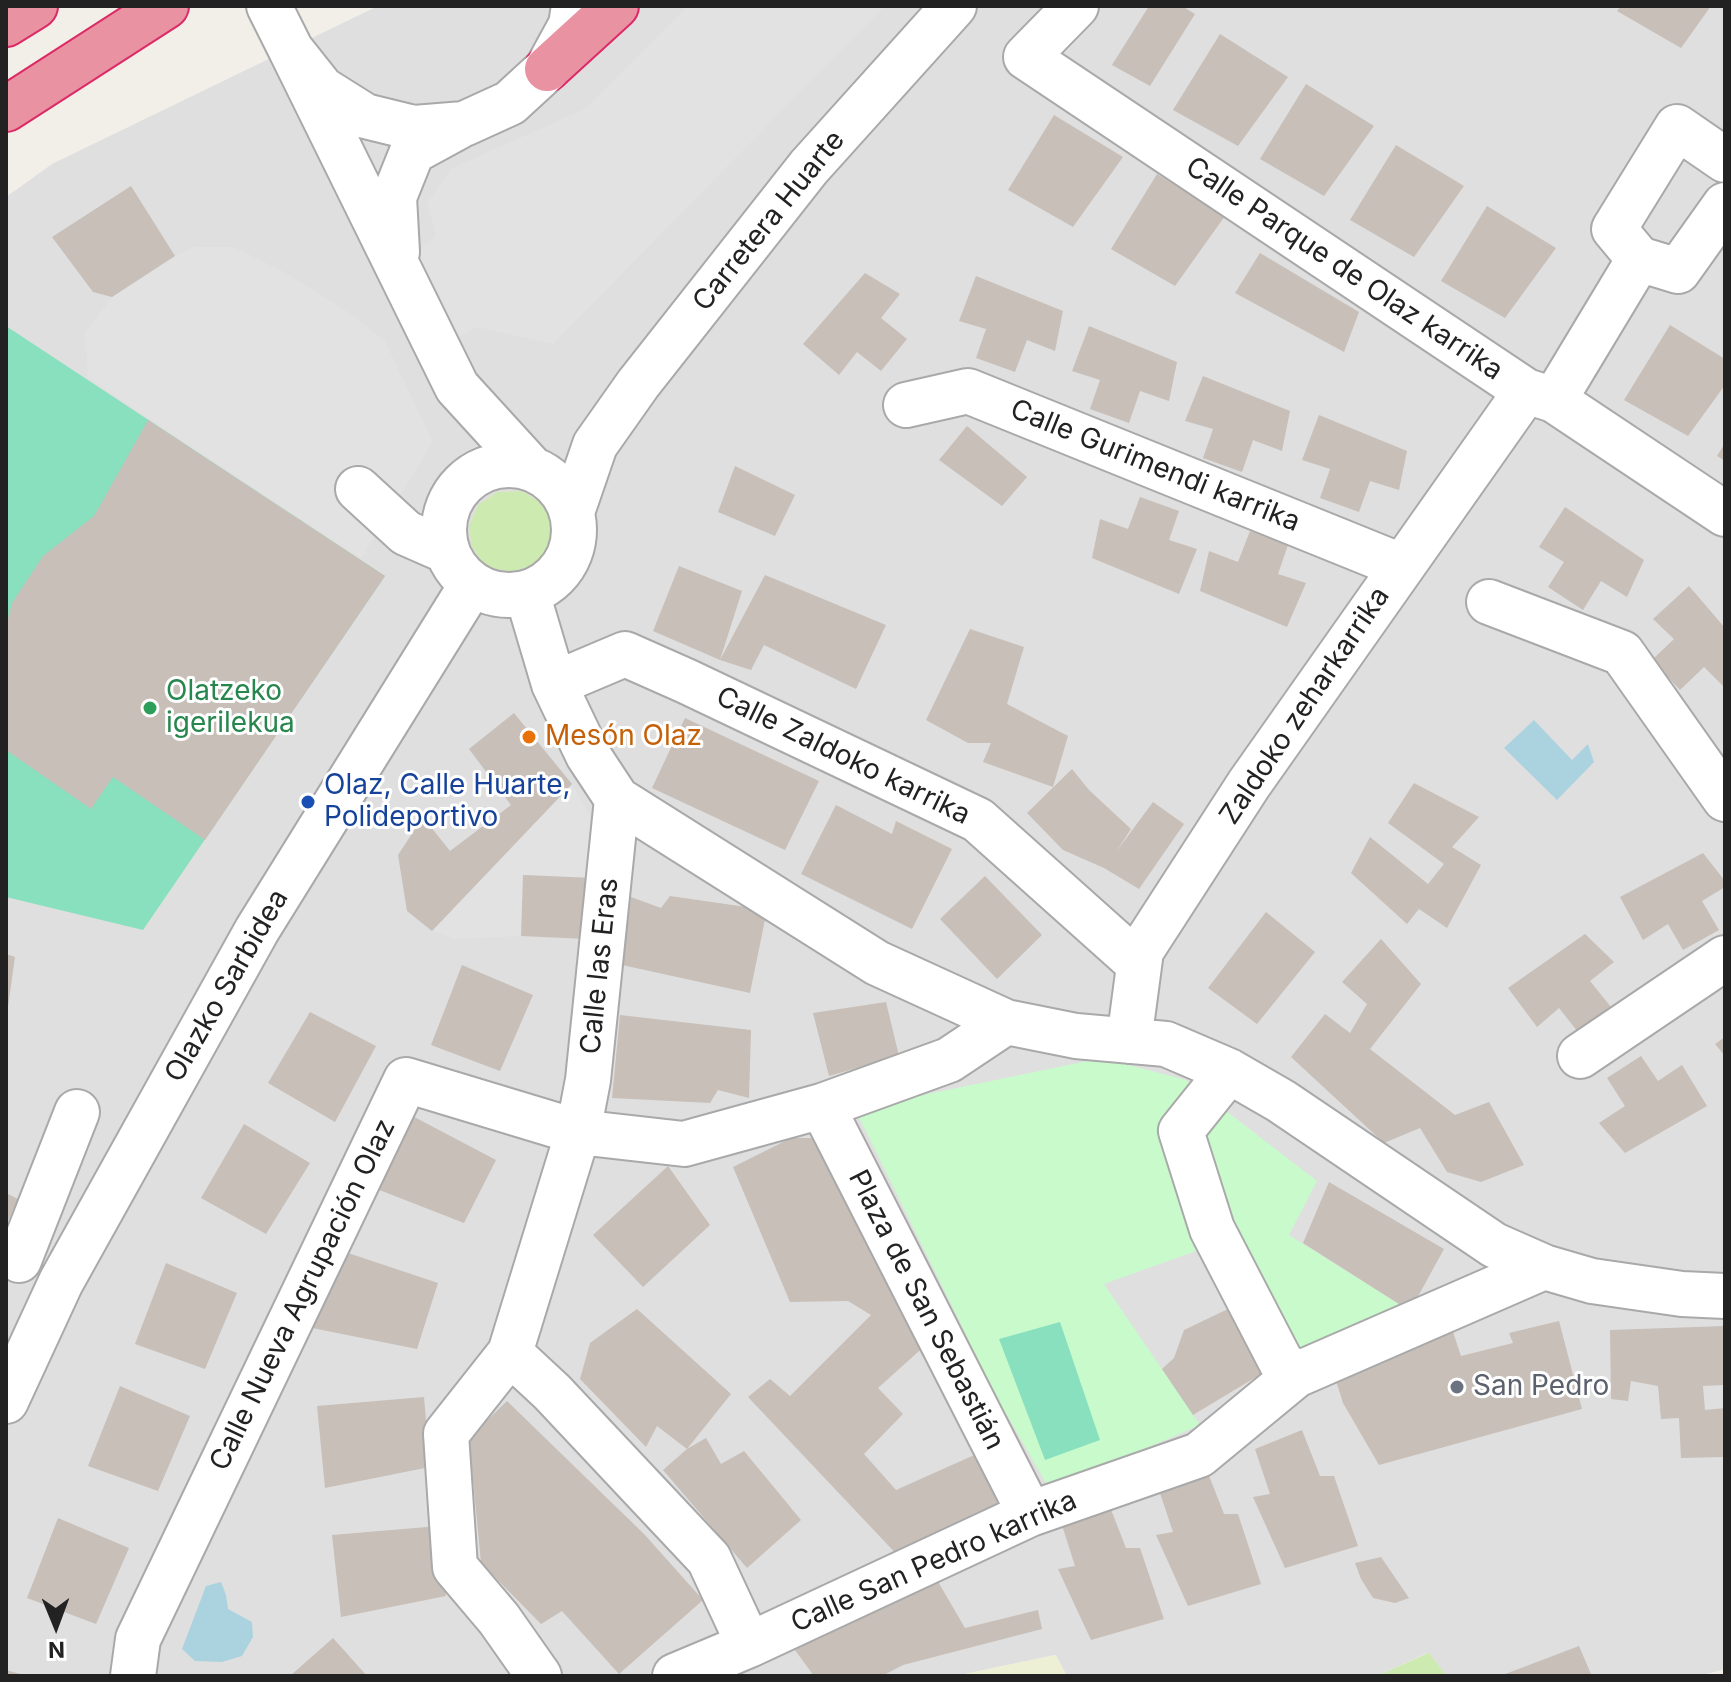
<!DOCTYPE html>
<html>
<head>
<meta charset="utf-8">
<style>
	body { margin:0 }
	#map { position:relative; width:1731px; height:1682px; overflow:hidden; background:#f2efe9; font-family:Inter,sans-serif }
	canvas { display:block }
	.frame { position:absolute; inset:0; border:8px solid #222; pointer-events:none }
	.north { position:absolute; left:16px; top:1586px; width:80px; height:80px; -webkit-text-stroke:6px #fff; paint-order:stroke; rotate:179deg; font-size:22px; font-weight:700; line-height:32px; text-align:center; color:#222 }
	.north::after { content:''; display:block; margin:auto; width:28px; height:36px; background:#222; clip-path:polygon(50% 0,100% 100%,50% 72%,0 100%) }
</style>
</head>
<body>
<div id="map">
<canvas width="1731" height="1682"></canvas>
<div class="frame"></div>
<div class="north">N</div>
</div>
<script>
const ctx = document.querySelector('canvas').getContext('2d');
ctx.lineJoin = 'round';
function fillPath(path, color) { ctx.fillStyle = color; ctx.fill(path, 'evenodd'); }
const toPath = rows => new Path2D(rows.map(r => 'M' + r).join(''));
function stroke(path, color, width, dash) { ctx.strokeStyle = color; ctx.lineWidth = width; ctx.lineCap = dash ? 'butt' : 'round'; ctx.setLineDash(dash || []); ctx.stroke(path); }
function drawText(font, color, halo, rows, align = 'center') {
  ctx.font = font + ' Inter,sans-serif'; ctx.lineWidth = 6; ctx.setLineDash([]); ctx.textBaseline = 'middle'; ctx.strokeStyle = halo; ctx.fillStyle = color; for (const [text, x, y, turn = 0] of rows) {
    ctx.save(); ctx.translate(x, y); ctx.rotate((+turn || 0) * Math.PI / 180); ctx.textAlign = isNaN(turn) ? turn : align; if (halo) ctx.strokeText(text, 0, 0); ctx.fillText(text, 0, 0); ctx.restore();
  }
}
fillPath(toPath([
	[378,6,1725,6,1725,1669,1699,1676,1447,1676,1427,1653,1377,1676,1067,1676,1055,1655,955,1676,6,1676,6,197,52,164]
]), '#e0dfdf');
fillPath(toPath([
	[1056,1655,1067,1676,955,1676]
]), '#eef0d5');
fillPath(toPath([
	[522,491,540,502,552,521,550,546,533,565,512,572,486,567,472,547,469,526,478,505,497,492],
	[1428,1652,1447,1676,1377,1676,1428,1653]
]), '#cdebb0');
fillPath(toPath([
	[1102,1058,1186,1080,1317,1181,1289,1235,1410,1311,1284,1360,1224,1241,1104,1284,1200,1425,1050,1490,997,1398,855,1109]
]), '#c8facc');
fillPath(toPath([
	[6,326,385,576,143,930,6,897],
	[1060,1322,1100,1440,1045,1460,999,1339]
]), '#88e0be');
fillPath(toPath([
	[688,6,885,6,553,344,477,327,439,348,398,266,436,236,427,203,452,168,585,109],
	[195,247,234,247,284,272,351,314,385,341,433,442,361,559,88,378,85,333,112,297,162,262],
	[572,784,600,833,594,878,523,875,521,936,454,939,432,931]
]), '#e2e2e2');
fillPath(toPath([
	[1534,720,1572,760,1588,744,1594,762,1557,800,1504,748],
	[221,1582,226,1595,228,1609,252,1622,253,1637,242,1656,222,1662,195,1661,182,1649,206,1586]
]), '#aad3df');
fillPath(toPath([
	[1149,6,1182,6,1195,14,1150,86,1112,65],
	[1621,6,1711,6,1681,48,1617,11],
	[1220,34,1288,77,1238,146,1173,110],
	[1306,84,1374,126,1324,196,1260,159],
	[1054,115,1123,157,1073,227,1008,190],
	[1396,145,1464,186,1414,257,1350,220],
	[1157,174,1225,216,1175,286,1111,249],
	[131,186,175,256,112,297,93,292,52,237],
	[1487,206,1556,248,1505,318,1441,281],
	[1260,253,1359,312,1344,352,1235,293],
	[865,273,900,294,881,318,907,339,881,371,857,352,839,375,803,344],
	[976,276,1063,311,1055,351,1027,340,1015,372,976,358,986,329,959,321],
	[1670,325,1725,359,1725,385,1688,436,1624,400],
	[1089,326,1177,362,1169,401,1140,391,1129,423,1090,409,1100,380,1072,371],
	[1203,376,1290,411,1282,451,1253,440,1242,472,1203,458,1213,429,1185,421],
	[1319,415,1407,451,1399,490,1370,481,1359,512,1320,498,1330,469,1302,460],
	[148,420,385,576,205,840,113,777,91,809,6,750,6,626,12,603,43,556,94,516],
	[967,426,1027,477,1002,506,939,460],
	[1725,443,1725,461,1717,456],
	[735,466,795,495,775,536,718,512],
	[1140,497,1179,511,1169,540,1197,549,1179,594,1092,558,1100,519,1128,529],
	[1565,507,1644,560,1627,597,1601,581,1583,610,1548,587,1564,562,1539,547],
	[1250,531,1288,545,1278,574,1306,583,1287,627,1200,591,1209,551,1238,562],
	[679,566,742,591,720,660,653,631],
	[765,575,886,625,856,689,764,645,751,670,720,660],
	[1689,586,1725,628,1725,688,1704,667,1680,690,1652,660,1674,639,1653,619],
	[970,629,1024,647,1007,704,1068,736,1053,787,983,762,991,743,968,743,926,720],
	[514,713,572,784,432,931,407,911,398,855,423,817,450,851,511,805,469,749],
	[685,718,819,781,785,850,652,788],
	[1072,769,1089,790,1131,829,1116,852,1153,802,1184,824,1139,889,1104,868,1063,850,1027,813],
	[1414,783,1479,817,1452,847,1481,865,1447,928,1419,909,1407,924,1351,873,1370,837,1428,884,1444,864,1388,823],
	[836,805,892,834,896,821,952,849,912,929,801,874],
	[1703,853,1725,881,1725,887,1702,901,1719,930,1683,950,1668,924,1643,940,1620,897],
	[523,875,594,878,586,939,521,936],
	[985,876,1042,935,997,979,940,919],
	[670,896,767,910,750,993,622,965,631,897,661,908],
	[1266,912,1315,952,1257,1024,1208,988],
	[1585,934,1614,962,1590,981,1611,1007,1578,1032,1559,1008,1537,1027,1508,988],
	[1381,939,1421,984,1370,1049,1455,1115,1489,1102,1524,1165,1481,1182,1447,1172,1420,1128,1384,1143,1291,1057,1325,1014,1350,1033,1367,1004,1342,982],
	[6,954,15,957,8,1007,6,1007],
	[462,965,533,995,500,1071,431,1045],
	[886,1002,899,1056,829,1076,813,1013],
	[310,1012,376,1046,335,1122,268,1083],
	[620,1015,751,1030,749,1098,718,1090,710,1103,612,1098],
	[1725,1037,1725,1056,1715,1044],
	[1641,1056,1658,1081,1682,1065,1707,1106,1625,1153,1599,1123,1625,1106,1607,1078],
	[401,1110,496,1160,464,1223,364,1184],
	[244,1124,310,1163,266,1234,201,1198],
	[791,1138,818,1138,938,1334,878,1388,903,1414,864,1454,896,1490,981,1452,1009,1511,903,1561,748,1397,770,1379,790,1396,871,1315,848,1301,790,1302,733,1167],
	[668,1166,710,1225,643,1287,593,1235],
	[1329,1182,1444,1249,1410,1311,1303,1243],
	[6,1193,18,1199,6,1225],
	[336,1249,438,1283,417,1349,312,1328],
	[166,1263,237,1293,205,1369,135,1344],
	[1249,1299,1281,1362,1193,1415,1162,1369,1174,1358,1184,1330],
	[637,1309,731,1394,687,1449,657,1426,646,1447,580,1379,590,1343],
	[1449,1320,1461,1356,1513,1343,1509,1333,1559,1321,1582,1409,1379,1465,1343,1403,1333,1371],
	[1725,1326,1725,1385,1703,1386,1705,1410,1725,1408,1725,1457,1681,1458,1679,1418,1661,1419,1658,1386,1631,1381,1628,1401,1611,1399,1610,1330],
	[120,1386,190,1416,158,1491,88,1466],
	[424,1397,430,1467,325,1488,317,1406],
	[507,1401,645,1535,703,1600,619,1674,562,1611,541,1624,481,1563,469,1438],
	[1302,1430,1320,1476,1334,1476,1358,1546,1285,1568,1253,1497,1270,1494,1255,1449],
	[706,1438,721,1464,744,1451,801,1520,747,1568,663,1470,687,1449],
	[1206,1468,1224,1514,1238,1514,1261,1584,1188,1606,1156,1535,1173,1532,1158,1487],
	[1108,1502,1126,1548,1140,1548,1164,1619,1091,1640,1058,1569,1075,1566,1061,1522],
	[58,1518,129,1548,96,1624,27,1598],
	[439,1526,446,1596,341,1617,332,1535],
	[1381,1557,1409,1598,1395,1603,1373,1598,1361,1579,1355,1563],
	[933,1573,965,1628,1038,1610,1042,1629,903,1665,882,1676,814,1676,792,1646],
	[333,1638,367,1676,290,1676],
	[1579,1646,1591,1674,1585,1676,1500,1676],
	[6,1670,24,1675,24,1676,6,1676]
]), '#c7bfb8');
const minor = toPath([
	[269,6,291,50,322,89,365,116,414,128,464,124,510,103,547,69,571,25,574,6],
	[1076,6,1026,57,1526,391,1554,400,1725,514],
	[291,50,457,387,531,468],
	[1725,160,1677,127,1614,229,1639,259,1678,271,1725,205],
	[397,252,394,197,412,152,458,127],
	[1554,400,1639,259],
	[906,405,968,391,1401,566],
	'444 530a65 65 0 1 1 130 0a65 65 0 1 1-130 0Z',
	[358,489,406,533,447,551],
	[572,512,595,445,638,384,809,167,954,6],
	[527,593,554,684,588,755,617,799,877,963,1006,1022,1076,1036,1166,1044,1229,1071,1281,1101,1494,1245,1544,1267,1592,1281,1682,1294,1725,1296],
	[1489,602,1622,653,1725,799],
	[554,684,625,654,686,681,978,820,1139,964],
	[1129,1041,1141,951,1249,784,1526,391],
	[1580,1056,1725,958],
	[1229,1071,1181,1131,1212,1229,1281,1362,1296,1375],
	[822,1106,1030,1514],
	[19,1260,77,1112],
	[510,1353,578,1132,684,1144,822,1106,949,1060,1006,1022],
	[6,1401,61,1282,257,930,472,584],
	[749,1645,1030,1514,1199,1455,1296,1375,1544,1267],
	[133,1676,138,1639,406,1080,578,1132,588,1080,617,799],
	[539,1676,499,1619,455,1567,446,1434,510,1353,552,1392,709,1559,749,1645,675,1676]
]);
const highway = toPath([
	[6,24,35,6],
	[547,69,616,6],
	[6,109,166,6]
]);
stroke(minor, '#a9a9a9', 48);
stroke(highway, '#dc2a67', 48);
stroke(minor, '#fff', 44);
stroke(highway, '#e892a2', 44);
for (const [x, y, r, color] of [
	[150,708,8,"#2e9e5b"],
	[529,737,8,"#e8710a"],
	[308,802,8,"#1a4fb4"],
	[1457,1387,8,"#6b7280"]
]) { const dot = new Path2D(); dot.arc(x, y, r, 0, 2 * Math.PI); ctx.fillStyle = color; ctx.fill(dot); stroke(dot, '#fff', 3); }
drawText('28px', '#222', '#fff', [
	["Carretera Huarte",769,221,-51],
	["Calle Parque de Olaz karrika",1344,269,34],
	["Calle Gurimendi karrika",1155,466,22],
	["Zaldoko zeharkarrika",1305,706,-56],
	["Calle Zaldoko karrika",843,756,26],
	["Calle las Eras",600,966,-84],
	["Olazko Sarbidea",227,986,-60],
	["Calle Nueva Agrupación Olaz",303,1295,-64],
	["Plaza de San Sebastián",926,1310,63],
	["Calle San Pedro karrika",934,1562,-24]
]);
drawText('28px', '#27864d', '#fff', [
	["Olatzeko",166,692],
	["igerilekua",166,724]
], 'left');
drawText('28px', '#c56008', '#fff', [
	["Mesón Olaz",545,737]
], 'left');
drawText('28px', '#164399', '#fff', [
	["Olaz, Calle Huarte,",324,786],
	["Polideportivo",324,818]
], 'left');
drawText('28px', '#5b616d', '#fff', [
	["San Pedro",1473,1387]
], 'left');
</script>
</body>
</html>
